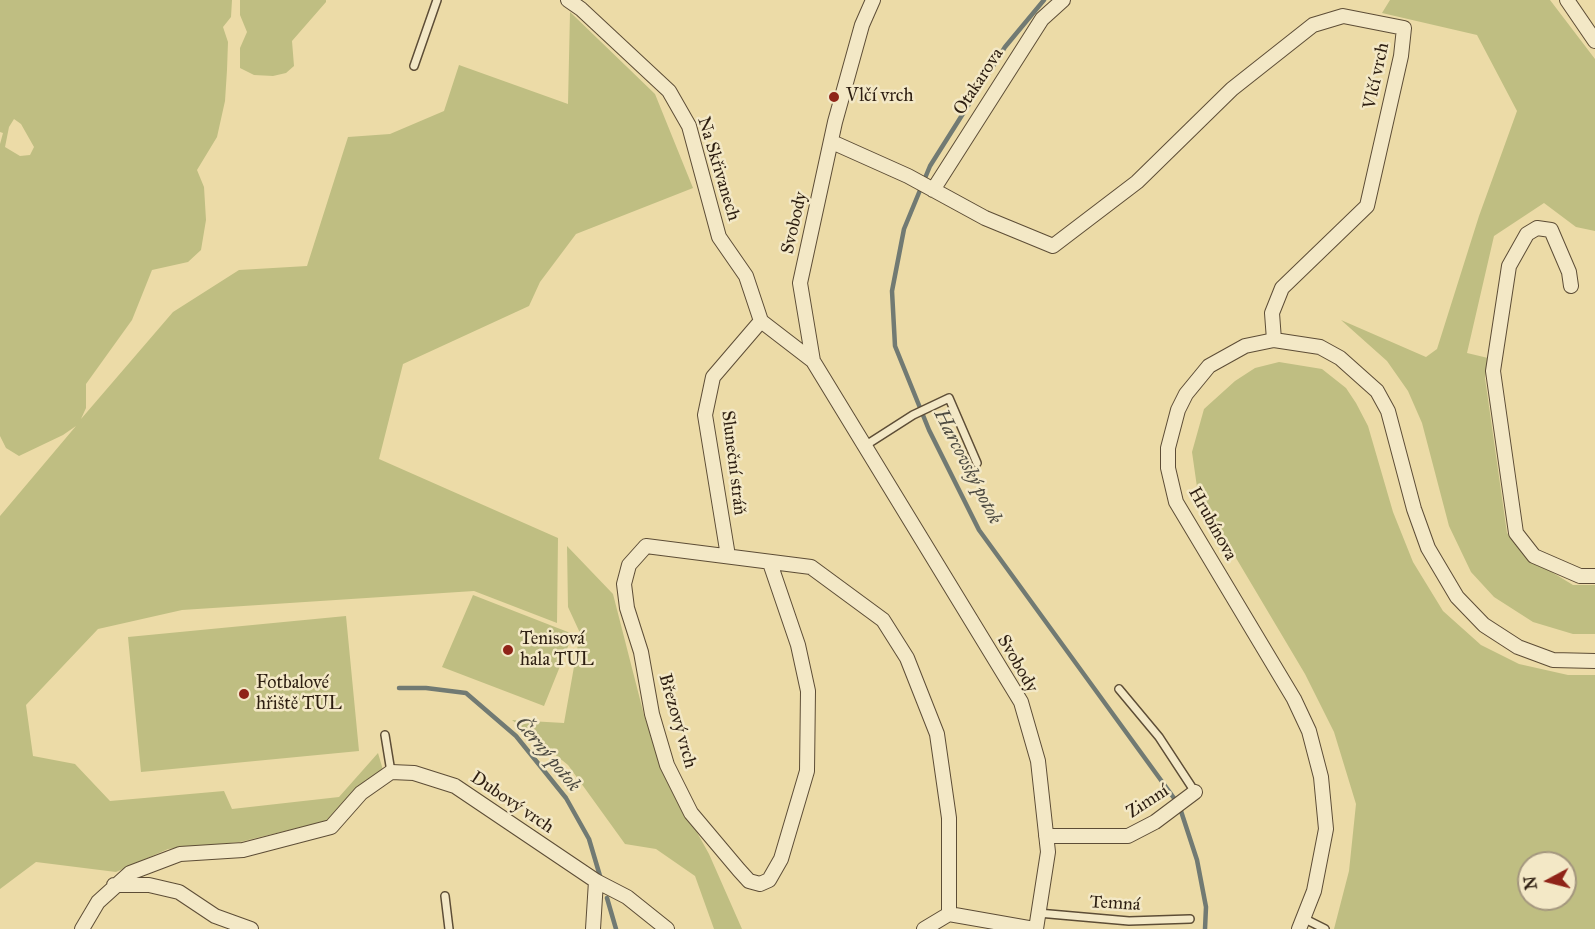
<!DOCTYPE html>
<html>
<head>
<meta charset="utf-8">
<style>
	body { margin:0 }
	#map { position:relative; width:1595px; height:929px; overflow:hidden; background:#ecdba7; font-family:"IM FELL Great Primer",serif }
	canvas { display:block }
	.north { position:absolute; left:1517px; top:851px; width:60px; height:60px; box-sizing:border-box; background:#f3e8c6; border:2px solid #a4977e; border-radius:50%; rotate:263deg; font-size:16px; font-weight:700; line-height:24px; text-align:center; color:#2d1e11 }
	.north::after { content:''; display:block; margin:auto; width:21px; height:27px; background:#8f2418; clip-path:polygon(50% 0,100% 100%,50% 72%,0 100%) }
</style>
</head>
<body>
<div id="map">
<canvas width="1595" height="929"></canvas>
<div class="north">N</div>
</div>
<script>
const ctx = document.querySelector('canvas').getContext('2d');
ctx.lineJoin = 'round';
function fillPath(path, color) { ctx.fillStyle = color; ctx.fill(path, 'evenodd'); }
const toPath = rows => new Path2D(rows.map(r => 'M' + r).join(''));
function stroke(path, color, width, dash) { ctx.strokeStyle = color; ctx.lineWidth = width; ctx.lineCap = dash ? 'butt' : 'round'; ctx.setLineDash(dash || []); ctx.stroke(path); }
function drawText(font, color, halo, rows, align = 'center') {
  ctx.font = font + ' "IM FELL Great Primer",serif'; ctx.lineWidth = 5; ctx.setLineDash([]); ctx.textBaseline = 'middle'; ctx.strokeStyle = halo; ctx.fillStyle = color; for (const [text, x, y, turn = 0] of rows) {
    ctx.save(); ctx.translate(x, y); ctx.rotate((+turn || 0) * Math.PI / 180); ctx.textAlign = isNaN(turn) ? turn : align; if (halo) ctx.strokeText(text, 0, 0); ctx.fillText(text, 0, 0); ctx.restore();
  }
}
fillPath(toPath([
	[0,0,232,0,231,17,223,27,228,42,227,70,225,101,217,137,197,170,204,187,206,220,201,250,188,262,152,270,132,320,86,384,86,408,81,419,173,312,239,270,307,266,348,137,390,134,444,111,459,65,568,104,570,12,655,94,693,188,576,234,540,282,529,306,403,364,379,459,558,538,557,623,474,591,182,610,98,629,26,705,33,756,75,764,110,801,224,791,232,809,339,797,378,753,383,770,354,790,326,821,240,842,168,849,116,872,36,862,0,889,0,516,76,426,63,435,19,456,6,448,0,436,0,144,3,133,0,132],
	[14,119,21,124,34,147,30,155,20,156,5,147,9,127],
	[240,0,326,0,326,2,292,41,294,66,286,73,273,76,254,75,240,68,240,48,247,32,240,15],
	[1390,0,1550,0,1595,59,1595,231,1576,227,1544,203,1494,236,1467,353,1488,358,1485,378,1507,533,1532,560,1573,585,1595,585,1595,634,1573,634,1533,622,1494,597,1471,572,1449,526,1422,423,1408,391,1387,361,1341,320,1426,357,1437,349,1479,216,1517,111,1477,35,1382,13],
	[1279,362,1322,369,1346,388,1356,403,1368,426,1393,512,1413,562,1443,611,1481,645,1519,664,1568,675,1595,675,1595,929,1334,929,1349,871,1356,804,1334,732,1305,674,1198,494,1192,452,1204,409,1235,381,1255,368],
	[1529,863,1565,863,1565,899,1529,899],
	[567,546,613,594,644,715,664,773,709,854,742,929,714,929,695,876,656,849,625,844,568,765,512,720,564,723,580,633,568,607],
	[473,595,573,634,544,706,442,667],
	[346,616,359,751,141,772,128,637]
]), '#bfbe82');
stroke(toPath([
	[1044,0,1005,47,930,166,904,229,892,291,895,346,929,430,979,530,1179,805,1197,860,1206,907,1205,929],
	[399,688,426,688,466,693,516,736,566,798,589,839,600,876],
	[607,898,616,929]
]), '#717a73', 4.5);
const service = toPath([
	[414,66,437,0],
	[863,447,913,415,949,398,977,463],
	[1119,689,1159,737,1195,792],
	[385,735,391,772],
	[445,896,449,929],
	[1038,913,1129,921,1190,919],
	[1305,919,1325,929]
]);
const minor = toPath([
	[568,0,581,9,669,91,689,126,719,237,746,276,761,321,813,361],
	[873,0,862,25,835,122,800,283,813,361,1021,702,1038,761,1048,852,1036,929],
	[1567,0,1595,41],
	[832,142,908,176,985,218,1053,246,1137,182,1232,89,1313,25,1343,16,1404,28,1401,56,1367,206,1282,288,1272,313,1274,340],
	[933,190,1042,19,1063,0],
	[1571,286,1569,272,1551,230,1537,228,1527,234,1509,266,1493,371,1516,533,1534,556,1580,576,1595,576],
	[728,556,705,415,713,377,761,321],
	[770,563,798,645,808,691,807,771,781,859,769,880,760,884,749,881,739,870,691,813,667,765,652,714,641,652,627,608,624,584,629,565,646,546,811,567,883,620,907,658,937,734,949,818,949,914],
	[1046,836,1128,836,1155,822,1195,792],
	[114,885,149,885,179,892,215,916,251,929],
	[82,929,98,902,130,873,180,854,243,850,331,827,361,793,391,772,414,773,455,786,596,881,627,897,667,929],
	[593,929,596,881],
	[924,929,949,914,1034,929],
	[1299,929,1314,891,1326,829,1321,777,1309,731,1294,699,1176,502,1168,468,1168,448,1178,410,1186,394,1209,366,1245,346,1274,340,1320,347,1340,358,1377,391,1388,411,1414,509,1428,548,1457,597,1484,625,1518,647,1553,660,1595,661]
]);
stroke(service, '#5d4d36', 10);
stroke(minor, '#5d4d36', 16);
stroke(service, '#f3e8c6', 7);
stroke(minor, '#f3e8c6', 14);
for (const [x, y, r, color] of [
	[834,97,6,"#8f2418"],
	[508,650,6,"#8f2418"],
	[244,694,6,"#8f2418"]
]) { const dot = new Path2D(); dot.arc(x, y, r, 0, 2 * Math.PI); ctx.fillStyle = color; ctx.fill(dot); stroke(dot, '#f3e8c6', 2); }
drawText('18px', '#2d1e11', '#f3e8c6', [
	["Vlčí vrch",1377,76,-78],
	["Otakarova",979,82,-57],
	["Na Skřivanech",718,169,73],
	["Svobody",795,223,-77],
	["Sluneční stráň",733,463,83],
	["Hrubínova",1212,524,61],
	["Svobody",1017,664,60],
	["Březový vrch",677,721,74],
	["Zimní",1148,802,-33],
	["Dubový vrch",512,803,34],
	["Temná",1115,904,3]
]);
drawText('18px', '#2d1e11', '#f3e8c6', [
	["Vlčí vrch",846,97],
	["Tenisová",520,640],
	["hala TUL",520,661],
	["Fotbalové",256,684],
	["hřiště TUL",256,705]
], 'left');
drawText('italic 20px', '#4f4c42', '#f3e8c6', [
	["Harcovský potok",967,467,63],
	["Černý potok",547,755,50]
]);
</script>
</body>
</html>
